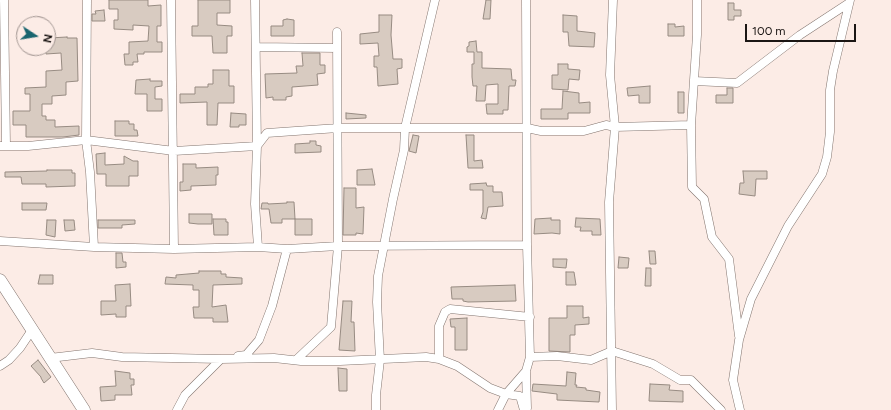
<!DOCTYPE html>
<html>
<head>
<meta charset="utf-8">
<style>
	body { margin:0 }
	#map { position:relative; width:891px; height:410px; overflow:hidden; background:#fcece6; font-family:Figtree,sans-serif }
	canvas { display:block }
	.north { position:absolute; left:16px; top:16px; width:40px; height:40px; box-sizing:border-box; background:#fcece6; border:1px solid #a29692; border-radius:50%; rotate:102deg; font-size:11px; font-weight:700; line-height:16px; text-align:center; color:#1b1614 }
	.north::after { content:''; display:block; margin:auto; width:14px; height:18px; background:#19656f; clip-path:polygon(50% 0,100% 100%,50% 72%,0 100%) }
	.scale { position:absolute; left:745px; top:24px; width:111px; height:18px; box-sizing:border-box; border:2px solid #1b1614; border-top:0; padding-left:5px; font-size:12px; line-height:14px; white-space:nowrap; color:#1b1614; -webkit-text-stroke:3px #fcece6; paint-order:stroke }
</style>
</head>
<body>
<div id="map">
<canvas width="891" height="410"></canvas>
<div class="north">N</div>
<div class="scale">100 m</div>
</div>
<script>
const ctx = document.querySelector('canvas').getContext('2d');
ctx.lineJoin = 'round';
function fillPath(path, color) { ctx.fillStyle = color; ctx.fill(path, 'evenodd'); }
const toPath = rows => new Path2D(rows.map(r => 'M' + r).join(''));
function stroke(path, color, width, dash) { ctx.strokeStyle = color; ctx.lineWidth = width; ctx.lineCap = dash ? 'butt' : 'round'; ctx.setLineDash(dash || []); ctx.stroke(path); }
const building = toPath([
	[109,0,148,0,148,6,161,5,161,26,157,26,157,42,162,42,162,52,144,52,144,54,137,54,138,62,133,62,133,65,125,65,124,54,129,54,129,42,148,41,149,26,133,25,133,30,114,29,114,20,118,20,118,9,109,9,109,0],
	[198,0,230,0,230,13,217,13,217,25,232,26,232,36,227,36,227,53,213,53,212,36,192,36,192,26,198,26,198,0],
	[486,0,491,0,490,19,483,19,486,0],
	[728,3,734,3,734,10,741,10,741,16,734,16,734,20,728,20,728,3],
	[104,10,105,21,92,21,92,14,96,14,95,11,104,10],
	[379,15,392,15,391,35,393,59,402,59,402,68,397,69,398,84,378,86,377,67,374,67,374,56,379,56,378,43,360,44,360,34,379,32,379,15],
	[563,15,577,16,577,31,595,33,594,47,569,46,568,32,563,32,563,15],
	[287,19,294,20,294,36,271,36,271,26,283,26,283,20,287,19],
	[668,24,675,24,675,27,684,26,684,36,668,36,668,24],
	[67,37,67,38,77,38,78,81,66,82,66,95,52,96,52,104,42,104,42,116,46,116,46,120,55,120,55,127,79,126,79,135,63,137,26,137,26,125,13,125,13,111,30,111,30,94,25,94,25,88,46,87,46,71,62,70,61,53,46,54,46,48,49,48,49,38,67,37],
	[476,41,477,52,482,52,482,68,511,69,512,80,516,80,515,86,509,86,508,110,503,110,503,114,487,114,486,104,498,104,498,84,486,85,485,101,476,101,477,86,473,86,472,77,472,64,474,64,474,52,467,52,467,47,469,46,469,42,476,41],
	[302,53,320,53,320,65,325,65,325,73,317,74,318,85,292,87,292,96,286,97,286,100,273,100,273,97,266,98,265,74,297,73,296,66,303,66,302,53],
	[558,64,568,64,568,69,580,70,579,80,569,79,568,90,552,89,552,75,558,75,558,64],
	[213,70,229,70,229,86,234,86,234,103,218,103,217,125,207,125,207,102,180,103,180,94,195,94,195,87,208,87,208,84,213,84,213,70],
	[150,79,150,81,162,81,162,86,155,87,155,99,162,99,162,111,147,111,147,94,135,94,136,80,150,79],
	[650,86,650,103,639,103,639,95,628,96,627,88,650,86],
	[727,88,733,88,733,103,716,103,716,95,727,95,727,88],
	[563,91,579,93,579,103,590,102,590,113,568,113,568,119,541,119,541,109,562,109,563,91],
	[678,92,684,92,684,113,678,113,678,92],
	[231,113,246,114,246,125,239,125,239,127,230,127,231,113],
	[346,113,366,115,366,118,346,119,346,113],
	[115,121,129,121,129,124,134,124,134,130,137,130,138,136,115,136,115,121],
	[413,135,419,136,416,153,409,151,413,135],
	[466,135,474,135,474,161,482,160,483,168,468,168,466,135],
	[310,141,316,141,316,145,321,146,321,152,295,153,295,144,310,143,310,141],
	[105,153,105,165,124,164,124,156,133,161,138,161,138,176,129,176,129,186,106,186,106,174,97,174,96,154,105,153],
	[183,164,196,164,196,168,218,167,218,175,216,175,216,185,191,186,191,190,180,191,180,182,183,182,183,164],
	[372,169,375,185,357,185,357,170,372,169],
	[47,170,72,170,72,173,75,173,75,186,46,187,46,184,22,184,21,177,5,177,5,172,47,171,47,170],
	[743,171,767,171,767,179,756,179,755,196,739,194,740,183,744,183,743,171],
	[486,183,487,186,493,186,493,192,502,192,503,206,488,207,486,219,481,218,483,212,483,190,470,190,470,184,486,183],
	[344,188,356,188,356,208,364,207,363,234,356,233,356,235,343,235,344,188],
	[287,202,294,202,295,219,282,219,282,223,271,223,269,209,261,209,262,203,268,203,268,204,287,203,287,202],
	[22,203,47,203,46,210,22,210,22,203],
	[189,214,212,214,212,224,198,224,189,223,189,214],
	[551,218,551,220,560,220,560,234,552,233,534,234,535,219,551,218],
	[576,218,600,219,601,235,592,235,592,231,580,231,581,227,575,227,576,218],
	[213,219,226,219,226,222,228,222,228,235,214,235,213,219],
	[295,219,312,219,312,235,295,235,295,219],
	[47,220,56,220,55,237,46,235,47,220],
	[64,220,74,220,75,230,65,231,64,220],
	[98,220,135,220,135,224,122,225,122,228,98,228,98,220],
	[649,251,655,251,656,264,650,264,649,251],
	[116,253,122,253,123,262,126,262,126,267,116,268,116,253],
	[619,257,629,258,628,268,618,268,619,257],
	[553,259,567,259,566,268,553,267,553,259],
	[646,268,651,268,651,286,645,286,646,268],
	[199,271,221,271,221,274,226,274,226,277,242,278,242,284,213,285,212,307,226,305,228,322,213,322,213,318,194,318,193,307,199,307,199,290,193,290,193,285,165,284,166,277,176,278,176,275,199,273,199,271],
	[566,272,574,272,576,285,566,285,566,272],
	[40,275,53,275,53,284,38,284,40,275],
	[130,284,131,306,126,306,126,317,116,317,116,314,101,315,101,301,116,301,115,285,130,284],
	[515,285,516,301,468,302,463,301,463,299,452,299,451,287,515,285],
	[343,301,352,301,351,322,354,322,355,351,339,350,343,301],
	[567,306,583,306,583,318,589,317,589,324,575,325,575,335,570,335,570,352,549,351,549,318,567,318,567,306],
	[467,318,467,350,455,350,455,327,451,327,450,319,467,318],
	[38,360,51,377,44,383,41,378,41,377,31,366,38,360],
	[338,368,347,369,347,391,339,391,338,368],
	[115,371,130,373,130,379,134,379,134,385,131,385,132,395,115,395,115,400,101,401,100,387,116,386,115,371],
	[567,372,576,373,575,385,577,385,576,387,586,388,586,390,600,392,599,402,557,400,557,394,532,391,533,384,566,386,567,372],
	[650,384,670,385,669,390,683,391,683,402,649,401,650,384]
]);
fillPath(building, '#d8cbc1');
stroke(building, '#978b82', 1);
const minor = toPath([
	[4,0,6,145],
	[87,0,86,140,90,172,94,247],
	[171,0,174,249],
	[255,0,257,146,255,204,258,247],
	[526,0,527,245,530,357,526,371,527,408],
	[697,0,697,35,691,125,692,187,704,199,712,237,729,259,739,336],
	[256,47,337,48],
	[694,81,737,83,800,35,849,3],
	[0,146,28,146,86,140,174,151,257,146,267,133,338,128,527,128,541,131,584,131,606,125,615,127,691,125],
	[0,241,94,247,174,249,258,247,287,249,338,246,527,245],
	[238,356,246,355,259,340,272,306,287,249],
	[530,357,557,356,591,360,612,351,653,364,680,380,691,380,721,410],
	[50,358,92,353,122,357,221,359,274,358,301,361,340,361,426,357,439,359,457,366,490,388,506,394,520,396,524,410],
	[439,359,439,326,445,312,450,309,530,317],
	[296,360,331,327,338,246,337,32],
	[0,366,9,360,20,348,32,330],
	[177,410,185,395,221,359,222,359],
	[376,410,376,395,380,360,377,302,378,276,393,199,404,150,405,128,435,0],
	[498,410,506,394,526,371],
	[612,410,609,202,615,127,610,75,613,0],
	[740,410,733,380,739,340,751,299,788,226,822,174,827,157,830,132,830,90,833,71,850,0]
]);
const secondary = toPath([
	[0,280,84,410]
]);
stroke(minor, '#83756f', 9);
stroke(secondary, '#83756f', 13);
stroke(minor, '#fff', 8);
stroke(secondary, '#fff', 12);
</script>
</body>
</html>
